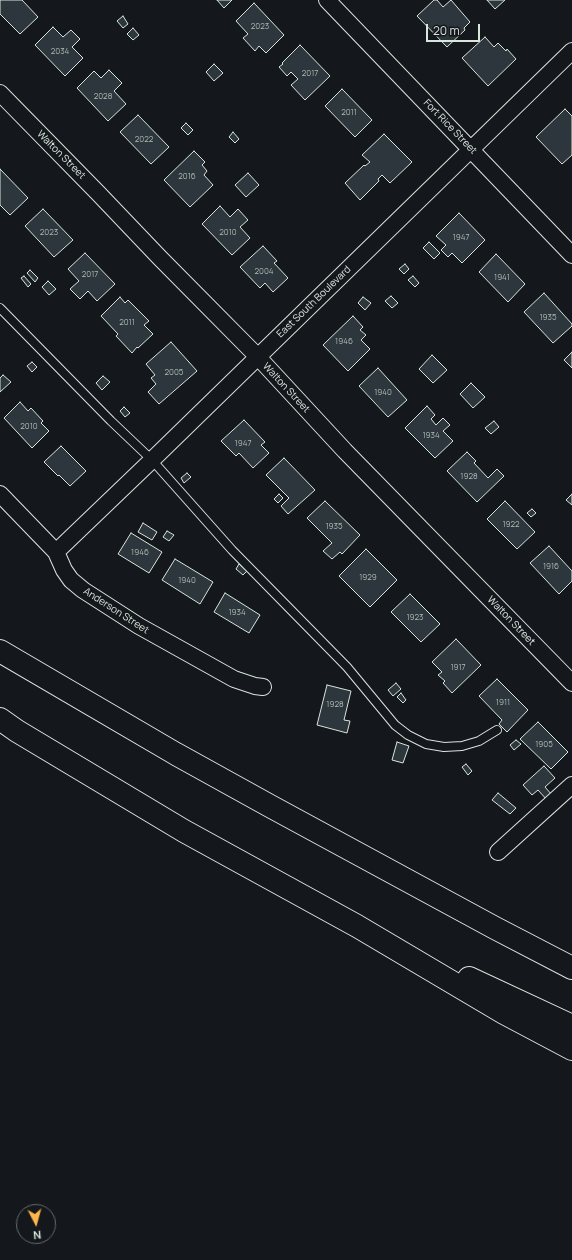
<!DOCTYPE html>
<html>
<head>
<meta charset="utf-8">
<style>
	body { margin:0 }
	#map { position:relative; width:572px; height:1260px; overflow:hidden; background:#14181c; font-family:Manrope,sans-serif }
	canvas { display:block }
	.north { position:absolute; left:16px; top:1204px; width:40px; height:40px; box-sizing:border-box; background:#14181c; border:1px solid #626a69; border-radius:50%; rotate:174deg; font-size:11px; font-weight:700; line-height:16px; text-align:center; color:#d8e6dc }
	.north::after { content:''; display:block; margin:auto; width:14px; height:18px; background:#ffb74d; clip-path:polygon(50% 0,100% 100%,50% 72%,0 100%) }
	.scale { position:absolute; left:426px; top:24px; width:54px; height:18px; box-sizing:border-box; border:2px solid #d8e6dc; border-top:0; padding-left:5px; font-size:12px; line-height:14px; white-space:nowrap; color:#d8e6dc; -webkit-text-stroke:3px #14181c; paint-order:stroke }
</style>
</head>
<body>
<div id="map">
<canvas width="572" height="1260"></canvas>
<div class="north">N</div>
<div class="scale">20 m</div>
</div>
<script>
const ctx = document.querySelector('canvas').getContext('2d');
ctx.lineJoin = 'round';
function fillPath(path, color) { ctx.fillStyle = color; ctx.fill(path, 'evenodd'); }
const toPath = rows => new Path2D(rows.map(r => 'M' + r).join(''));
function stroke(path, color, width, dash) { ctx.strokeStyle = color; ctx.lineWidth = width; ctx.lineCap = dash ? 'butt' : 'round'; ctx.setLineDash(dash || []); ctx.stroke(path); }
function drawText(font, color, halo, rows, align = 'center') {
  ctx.font = font + ' Manrope,sans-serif'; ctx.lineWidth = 3; ctx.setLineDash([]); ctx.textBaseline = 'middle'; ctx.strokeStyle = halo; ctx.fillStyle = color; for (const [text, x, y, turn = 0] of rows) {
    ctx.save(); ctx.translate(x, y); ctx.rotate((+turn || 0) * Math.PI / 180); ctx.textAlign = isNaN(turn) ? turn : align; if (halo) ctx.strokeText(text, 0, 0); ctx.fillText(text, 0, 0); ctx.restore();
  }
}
const building = toPath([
	[0,0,22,0,38,17,20,34,0,14,0,0],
	[217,0,232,0,224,8,217,0],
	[434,0,437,0,443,7,451,0,470,22,464,28,465,30,447,47,417,16,434,0],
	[487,0,505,0,495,9,487,0],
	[254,3,284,35,266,53,259,46,255,51,243,38,248,34,236,21,254,3],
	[123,16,128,24,123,28,117,21,123,16],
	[53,27,63,37,71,30,80,39,72,47,83,58,65,76,35,45,53,27],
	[133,28,139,35,133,40,127,34,133,28],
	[485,37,494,47,498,43,506,51,507,49,516,59,488,86,462,58,485,37],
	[300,45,330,76,305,100,291,85,298,79,291,72,287,76,279,67,283,64,282,63,300,45],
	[214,64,223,73,214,81,206,72,214,64],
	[109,70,122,83,114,91,126,104,108,121,77,88,94,71,101,78,109,70],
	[342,89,372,120,355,137,325,106,342,89],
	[565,109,572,116,572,155,562,164,536,137,565,109],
	[138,115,169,147,151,164,120,132,138,115],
	[186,123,193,130,188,135,181,128,186,123],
	[233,132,239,139,235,143,229,137,233,132],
	[384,134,412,162,390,183,382,175,378,179,379,181,360,200,345,183,364,165,365,166,370,162,362,155,384,134],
	[194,151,205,162,202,165,207,171,204,175,213,185,190,207,164,180,194,151],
	[0,169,28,198,10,215,0,205,0,169],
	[248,173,259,185,246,197,235,185,248,173],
	[220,206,230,217,238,209,248,220,240,227,250,238,232,255,202,224,220,206],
	[43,209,73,240,54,257,25,226,43,209],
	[459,213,485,240,462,263,452,253,448,257,441,250,446,245,436,236,459,213],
	[429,242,440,253,434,259,423,248,429,242],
	[263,246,277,261,274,263,288,278,273,292,265,283,260,288,240,267,263,246],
	[85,253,115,284,97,301,88,291,80,299,70,289,79,281,68,269,85,253],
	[496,254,525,284,508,302,479,272,496,254],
	[405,264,409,269,404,274,399,269,405,264],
	[30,270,38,278,35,282,27,273,30,270],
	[24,276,31,284,28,287,21,278,24,276],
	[413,276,419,283,415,287,408,280,413,276],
	[48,281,56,289,49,295,42,287,48,281],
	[544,293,572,324,572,326,553,343,524,312,544,293],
	[391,296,398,303,392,308,385,301,391,296],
	[120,297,125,303,128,300,149,321,144,325,153,334,138,348,137,347,132,353,116,336,118,334,101,316,120,297],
	[363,297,371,303,365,310,358,303,363,297],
	[353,316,363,327,360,330,366,335,361,340,370,349,348,371,323,345,353,316],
	[171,342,197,371,159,404,148,392,156,384,151,378,155,375,146,364,171,342],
	[572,352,572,368,564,360,572,352],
	[432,355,447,370,433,383,419,369,432,355],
	[32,362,37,367,32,372,27,366,32,362],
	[378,368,407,400,388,417,359,386,378,368],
	[3,375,11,382,0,392,0,378,3,375],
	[103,376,110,382,102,390,96,383,103,376],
	[471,383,485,397,473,408,460,394,471,383],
	[20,402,28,411,31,408,43,421,41,423,49,431,32,448,4,418,20,402],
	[427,406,435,415,431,419,436,425,443,418,450,425,443,431,453,441,435,458,405,428,427,406],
	[124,407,130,413,125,417,120,411,124,407],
	[244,420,265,442,261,445,269,453,253,468,239,453,236,456,221,441,244,420],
	[494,421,499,427,491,434,485,428,494,421],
	[61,446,86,471,70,486,59,475,58,476,44,462,61,446],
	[467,452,476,461,474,463,488,478,497,469,504,476,477,502,447,471,467,452],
	[284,458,315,490,288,514,281,506,289,498,266,475,284,458],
	[187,473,191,477,184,483,181,478,187,473],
	[279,494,283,498,278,503,274,499,279,494],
	[572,494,572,505,566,500,572,494],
	[325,501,360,535,342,554,340,552,332,559,323,551,332,543,307,518,325,501],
	[505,501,535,532,517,549,487,519,505,501],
	[532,509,536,513,531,517,527,513,532,509],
	[143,523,157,532,152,540,138,532,143,523],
	[167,531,174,535,169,541,163,537,167,531],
	[131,533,162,552,149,573,118,554,131,533],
	[549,546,572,571,572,581,559,594,530,563,549,546],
	[366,549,397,580,370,607,339,576,366,549],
	[175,559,213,582,200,604,162,580,175,559],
	[239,564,247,571,243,575,236,569,239,564],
	[225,593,260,615,249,633,214,612,225,593],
	[410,594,440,624,421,642,391,612,410,594],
	[456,639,481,665,452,693,443,683,445,681,438,675,442,672,432,662,456,639],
	[497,679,528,710,507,732,499,724,502,720,479,696,497,679],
	[396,683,401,689,393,696,388,690,396,683],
	[327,685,351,691,344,720,350,721,347,733,317,725,327,685],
	[401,693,406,700,403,703,397,697,401,693],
	[538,722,568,752,551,769,520,739,538,722],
	[516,740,521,744,514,750,510,745,516,740],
	[397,742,409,746,403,763,392,760,397,742],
	[466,764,472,771,468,775,462,767,466,764],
	[544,766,555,778,545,787,552,795,547,800,538,790,532,795,523,785,544,766],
	[498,793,516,808,510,814,492,800,498,793]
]);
fillPath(building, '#2c363c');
stroke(building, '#d8e6dc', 1);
const service = toPath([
	[0,308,111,421,152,460,232,550,347,667,395,725,408,735,426,744,444,747,462,746,479,741,497,730]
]);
const minor = toPath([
	[327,0,572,255],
	[0,93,98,193,160,258,258,357,345,451,572,683],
	[0,494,56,552,64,570,71,580,83,590,139,626,234,679,255,686,263,687],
	[56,552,152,460,572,51],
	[498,852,572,785]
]);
const motorway = toPath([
	[0,651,176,754,270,806,495,928,572,968],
	[0,719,17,731,184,831,357,926,504,1013,572,1049],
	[469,978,572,1026]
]);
stroke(service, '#d8e6dc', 10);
stroke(minor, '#d8e6dc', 18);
stroke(motorway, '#d8e6dc', 24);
stroke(service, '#14181c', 8);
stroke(minor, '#14181c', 16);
stroke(motorway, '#14181c', 22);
drawText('8px', '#adbab4', null, [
	["2023",260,27],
	["2034",60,52],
	["2017",310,74],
	["2028",103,97],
	["2011",349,113],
	["2022",144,140],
	["2016",187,177],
	["2023",49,233],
	["2010",228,233],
	["1947",461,238],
	["2004",264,272],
	["2017",90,275],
	["1941",502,278],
	["1935",548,318],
	["2011",127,323],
	["1946",344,342],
	["2005",174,373],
	["1940",383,393],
	["2010",29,427],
	["1934",431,436],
	["1947",243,444],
	["1928",469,477],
	["1922",511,525],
	["1935",334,527],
	["1946",140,553],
	["1916",551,567],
	["1929",368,578],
	["1940",187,581],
	["1934",237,613],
	["1923",415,618],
	["1917",458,668],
	["1911",503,703],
	["1928",335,705],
	["1905",544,745]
]);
drawText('10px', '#d8e6dc', '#14181c', [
	["Fort Rice Street",450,127,46],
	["Walton Street",61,155,45],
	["East South Boulevard",314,302,-44],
	["Walton Street",286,388,47],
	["Anderson Street",116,611,33],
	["Walton Street",511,621,46]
]);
</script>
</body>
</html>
